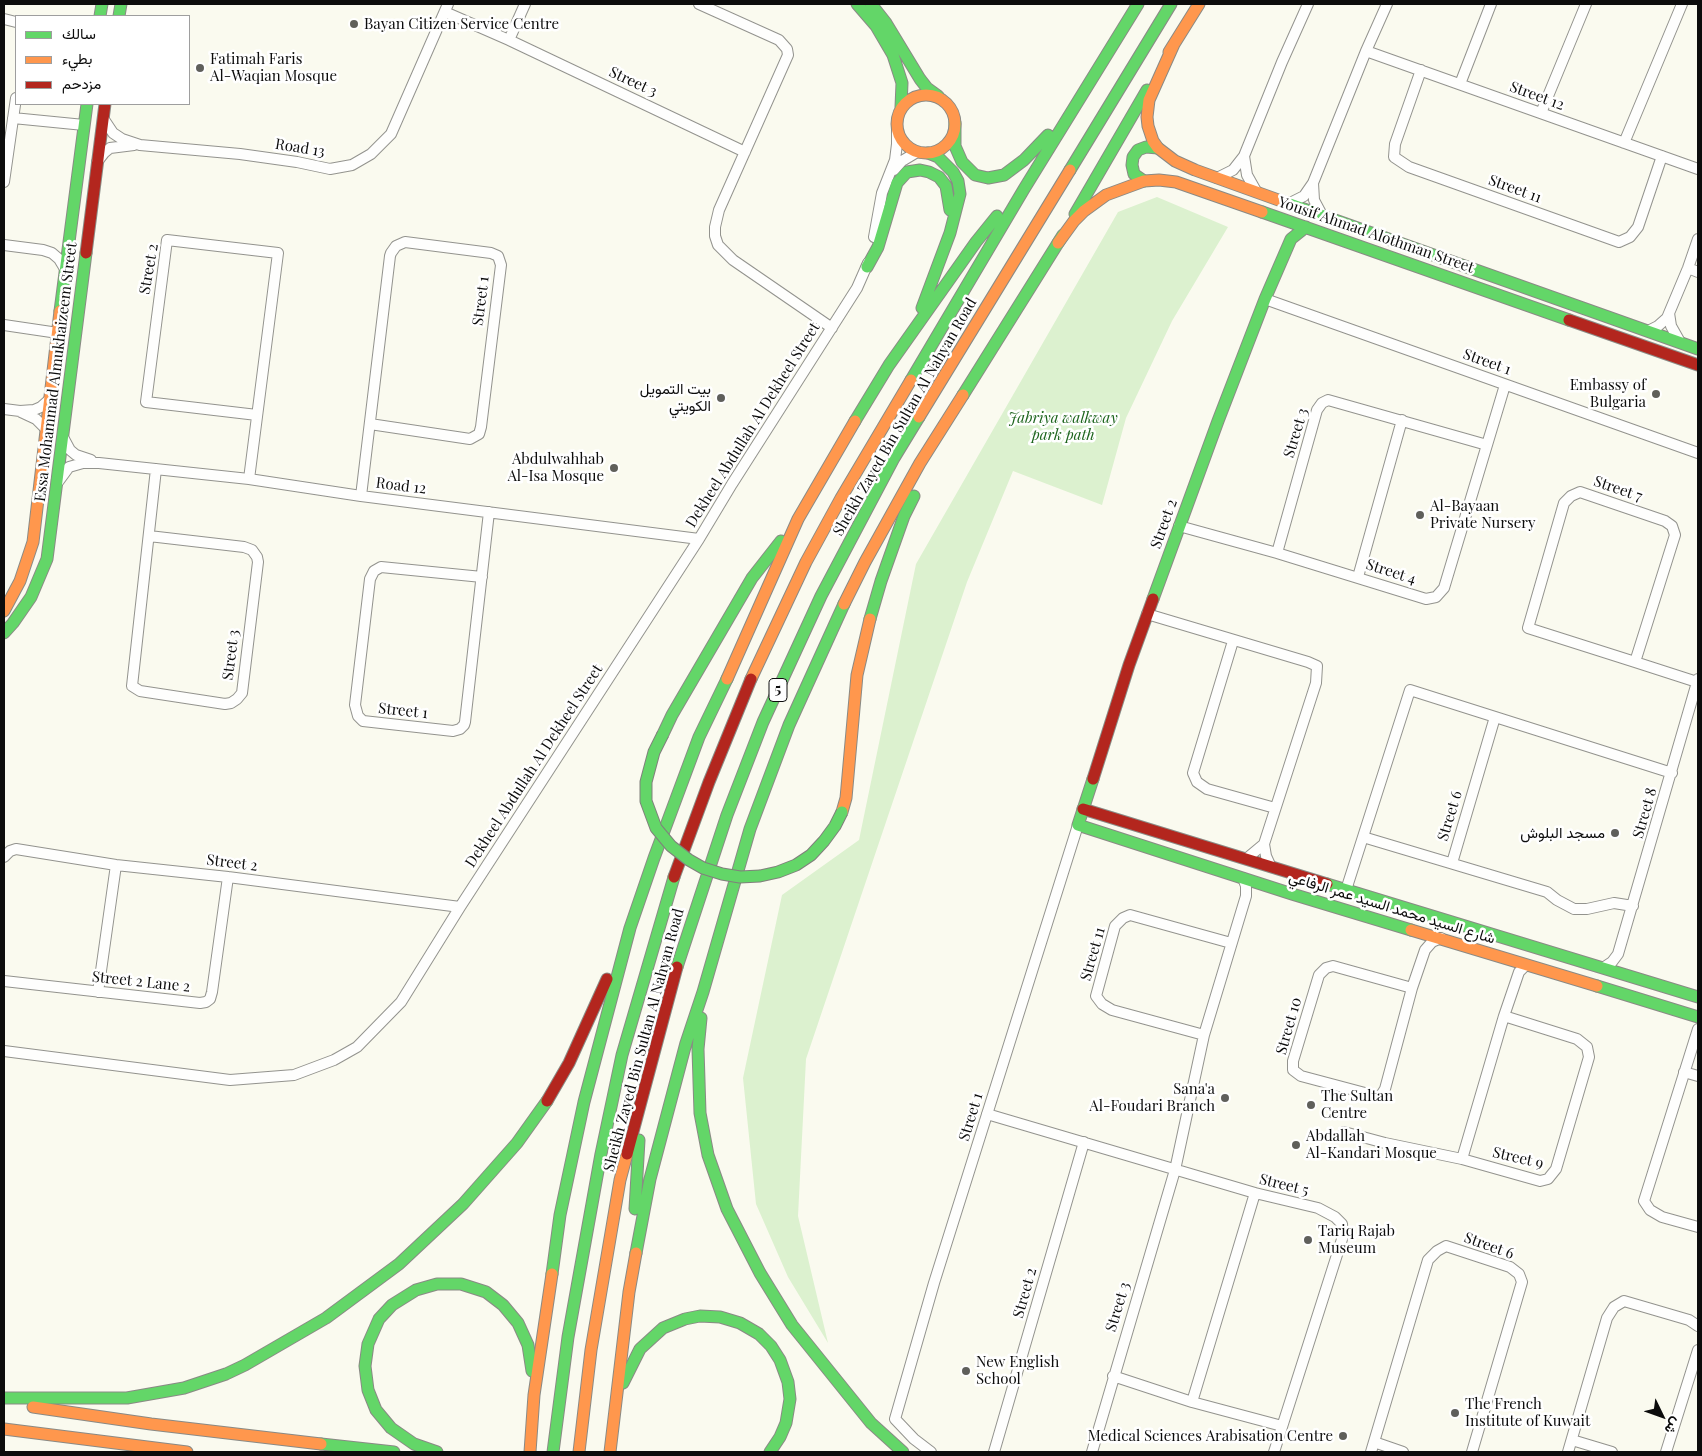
<!DOCTYPE html>
<html>
<head>
<meta charset="utf-8">
<style>
	body { margin:0 }
	#map { position:relative; width:1702px; height:1456px; overflow:hidden; background:#fafaef; font-family:"Playfair Display",Vazirmatn,serif }
	canvas { display:block }
	.frame { position:absolute; inset:0; border:5px solid #0c0c0c; pointer-events:none }
	.legend { position:absolute; left:15px; top:15px; width:175px; height:90px; box-sizing:border-box; background:#fff; border:1px solid #9e9e9e; margin:0; padding:6px 9px; list-style:none; font-size:15px; color:#0c0c0c }
	.legend li { display:flex; align-items:center; gap:10px; height:25px }
	.legend b { width:25px; border:1px solid #9e9e9e }
	.north { position:absolute; left:1637px; top:1391px; width:50px; height:50px; -webkit-text-stroke:4px #fff; paint-order:stroke; rotate:132deg; font-size:14px; font-weight:700; line-height:20px; text-align:center; color:#0c0c0c }
	.north::after { content:''; display:block; margin:auto; width:18px; height:22px; background:#0c0c0c; clip-path:polygon(50% 0,100% 100%,50% 72%,0 100%) }
</style>
</head>
<body>
<div id="map">
<canvas width="1702" height="1456"></canvas>
<div class="frame"></div>
<ul class="legend">
<li><b style="height:6px;background:#63d668"></b>سالك</li>
<li><b style="height:6px;background:#ff974d"></b>بطيء</li>
<li><b style="height:6px;background:#b3261e"></b>مزدحم</li>
</ul>
<div class="north">ش</div>
</div>
<script>
const ctx = document.querySelector('canvas').getContext('2d');
ctx.lineJoin = 'round';
function fillPath(path, color) { ctx.fillStyle = color; ctx.fill(path, 'evenodd'); }
const toPath = rows => new Path2D(rows.map(r => 'M' + r).join(''));
function stroke(path, color, width, dash) { ctx.strokeStyle = color; ctx.lineWidth = width; ctx.lineCap = dash ? 'butt' : 'round'; ctx.setLineDash(dash || []); ctx.stroke(path); }
function drawText(font, color, halo, rows, align = 'center') {
  ctx.font = font + ' "Playfair Display",Vazirmatn,serif'; ctx.lineWidth = 5; ctx.setLineDash([]); ctx.textBaseline = 'middle'; ctx.strokeStyle = halo; ctx.fillStyle = color; for (const [text, x, y, turn = 0] of rows) {
    ctx.save(); ctx.translate(x, y); ctx.rotate((+turn || 0) * Math.PI / 180); ctx.textAlign = isNaN(turn) ? turn : align; if (halo) ctx.strokeText(text, 0, 0); ctx.fillText(text, 0, 0); ctx.restore();
  }
}
fillPath(toPath([
	[1157,197,1228,227,1172,321,1126,418,1102,505,1013,471,967,582,806,1059,798,1216,828,1343,788,1277,756,1204,743,1078,782,895,859,840,916,564,1118,212]
]), '#dcf1cf');
const street = toPath([
	[699,4,779,40,787,49,788,55,719,210,715,227,715,236,718,245,733,260,832,328],
	[445,12,509,40,745,152],
	[4,19,16,22],
	[509,40,525,4],
	[1366,51,1698,169],
	[1421,70,1395,144,1394,157,1409,167,1619,242,1630,237,1638,227,1662,156],
	[1460,84,1491,4],
	[1541,113,1586,4],
	[13,118,84,125],
	[103,118,113,133,122,139,140,145,240,154,297,162,330,169,352,165,371,154,391,134,448,4],
	[1624,143,1682,4],
	[1244,156,1247,175,1256,191],
	[97,162,104,153,110,148,134,145],
	[894,170,902,161,917,152],
	[1217,178,1233,170,1244,156,1282,62,1308,4],
	[4,182,16,98],
	[1313,183,1314,200,1322,215],
	[1290,203,1304,196,1313,183,1366,51,1387,4],
	[874,237,882,193,895,160,897,144,897,128],
	[4,245,43,250,52,253,59,259,65,269],
	[1688,268,1698,272],
	[1265,299,1698,453],
	[1669,313,1671,326,1680,342],
	[4,325,58,333],
	[1648,331,1658,326,1667,318,1688,268,1698,239],
	[4,409,20,411,34,410,41,407,50,399],
	[21,412,36,419,47,430],
	[63,437,70,450,76,455,91,460],
	[249,479,278,253,167,240,146,402,257,415],
	[58,482,69,467,83,463,99,463,249,479,361,496,699,539],
	[361,496,390,256,391,253,396,246,405,242,491,253,498,256,501,265,481,427,479,434,470,439,370,424],
	[1179,526,1277,553,1426,599,1436,597,1444,588,1505,385],
	[149,536,244,547,252,550,257,557,258,562,242,693,237,699,231,703,225,704,140,691,132,686,156,469],
	[1277,553,1317,410,1322,403,1328,400,1487,445],
	[482,577,381,567,374,571,370,579,355,705,358,716,363,721,453,731,460,729,464,725,465,722,489,512],
	[1358,577,1402,420],
	[1147,614,1308,662,1317,666,1316,683,1264,844,1266,856,1271,867],
	[1233,641,1193,773,1197,782,1207,789,1275,808],
	[1635,662,1675,535,1672,526,1665,521,1580,492,1571,496,1564,503,1528,628,1635,662,1697,682],
	[1363,837,1547,892,1557,900,1574,909,1587,909,1614,903,1633,906],
	[4,857,10,851,16,849,116,865,228,877,460,907],
	[1246,859,1264,844],
	[1452,863,1495,717],
	[1346,890,1410,690,1672,773],
	[1603,968,1612,962,1618,954,1698,679],
	[4,981,200,1003,206,1002,210,999,212,992,228,877],
	[1412,988,1333,966,1326,968,1319,975,1293,1061,1293,1070,1301,1076,1380,1097,1385,1089,1412,988,1425,950,1432,942,1441,938],
	[98,992,116,865],
	[1698,1029,1644,1201,1650,1210,1662,1217,1698,1227],
	[1204,1035,1112,1010,1102,1004,1096,996,1115,926,1123,918,1130,915,1231,943],
	[4,1051,230,1080,294,1075,334,1060,357,1047,401,1002,460,907,699,539,732,484,857,288,868,263],
	[1684,1072,1698,1076],
	[987,1114,1255,1193,1318,1208,1335,1217,1342,1224,1343,1236,1274,1452],
	[1344,1132,1385,1143,1462,1159,1540,1181,1548,1179,1556,1169,1589,1057,1587,1047,1577,1039,1504,1016],
	[1462,1159,1504,1016,1519,972,1526,965],
	[1113,1376,1192,1402,1282,1426],
	[1192,1402,1255,1193],
	[1572,1440,1612,1452],
	[1374,1442,1403,1452],
	[931,1452,914,1439,895,1419,934,1283,1078,825],
	[994,1452,1084,1142],
	[1092,1452,1175,1170,1204,1035,1246,896,1246,886,1243,878],
	[1371,1452,1428,1260,1437,1251,1446,1246,1510,1267,1519,1274,1522,1282,1472,1452],
	[1568,1452,1607,1318,1614,1307,1624,1301,1689,1320,1698,1326],
	[1666,1452,1698,1350]
]);
const fast = toPath([
	[857,4,876,26,893,55,902,83,901,107],
	[871,4,886,23,920,79,927,88,938,96],
	[100,16,102,4],
	[119,16,121,4],
	[955,123,955,146,962,162,975,175,988,178,1004,175,1024,160,1048,135],
	[1070,170,1171,4],
	[1144,181,1134,174,1132,165,1133,157,1138,150,1146,147,1158,148],
	[1284,202,1698,349],
	[1262,212,1569,320],
	[1075,214,1147,90],
	[867,267,878,247,897,183,907,172,920,170,929,172,939,177,946,186,950,210],
	[922,308,950,233,960,194,958,181,953,172,938,157,928,153],
	[60,311,87,104],
	[911,380,1024,189,1138,4],
	[963,395,1063,235],
	[855,421,889,365,976,242,997,216],
	[1153,599,1218,421,1265,299,1291,239,1306,227],
	[870,619,881,581,904,516,914,496],
	[4,633,13,623,31,597,47,559,86,253],
	[663,734,672,715,752,578,781,541],
	[1093,779,1078,825,1292,894,1411,930],
	[1327,884,1698,997],
	[677,967,727,815,763,722,821,596,894,458,919,417],
	[1597,986,1698,1017],
	[701,1018,698,1049,700,1113,708,1155,727,1209,760,1273,792,1325,871,1423,903,1452],
	[635,1209,639,1140],
	[636,1253,650,1179,686,1043,703,992,750,829,789,725,844,604],
	[552,1274,560,1215,584,1102,630,928,654,858,699,737,727,679],
	[623,1383,640,1349,663,1328,685,1319,700,1316,720,1317,740,1323,759,1334,771,1346,780,1360,788,1382,790,1399,786,1423,780,1437,770,1452],
	[4,1398,127,1398,184,1388,226,1374,245,1365,326,1318,399,1264,463,1204,517,1143,547,1101],
	[321,1444,394,1452],
	[437,1452,414,1444,391,1428,376,1410,368,1390,365,1366,368,1344,379,1319,392,1305,416,1290,437,1284,461,1284,486,1292,503,1305,518,1323,528,1345,532,1371],
	[553,1452,568,1337,601,1154,622,1055,674,877]
]);
const slow = toPath([
	[1174,44,1149,100,1147,117,1148,126,1153,141,1158,148,1175,161,1195,170,1284,202],
	[1169,52,1199,4],
	'897 124a29 29 0 1 1 58 0a29 29 0 1 1-58 0Z',
	[1058,243,1074,221,1084,211,1106,195,1144,181,1159,180,1176,182,1262,212],
	[919,417,1070,170],
	[844,604,865,562,920,463,963,395],
	[4,611,20,581,33,542,60,311],
	[727,679,798,519,855,421],
	[751,679,806,562,841,498,911,380],
	[842,812,846,798,857,675,870,619],
	[1411,930,1597,986],
	[33,1407,151,1424,321,1444],
	[4,1429,187,1452],
	[530,1452,534,1395,552,1274],
	[579,1452,591,1350,620,1180,627,1154],
	[610,1452,629,1292,636,1253]
]);
const jam = toPath([
	[86,253,105,104],
	[1569,320,1698,365],
	[1093,779,1129,665,1153,599],
	[1083,809,1327,884],
	[674,877,709,782,751,679],
	[547,1101,569,1063,607,979],
	[627,1154,677,967]
]);
stroke(street, '#93938e', 12);
stroke(fast, '#8a8a85', 13);
stroke(slow, '#8a8a85', 13);
stroke(jam, '#8a8a85', 13);
stroke(street, '#fefefd', 10);
stroke(fast, '#63d668', 11);
stroke(slow, '#ff974d', 11);
stroke(jam, '#b3261e', 11);
const fastBridge = toPath([
	[663,734,654,752,646,782,646,801,656,828,671,846,689,860,703,868,722,874,740,877,760,876,778,872,796,865,811,855,824,841,835,826,842,812]
]);
stroke(fastBridge, '#80807c', 13, []);
stroke(fastBridge, '#63d668', 11);
for (const [x, y, r, color] of [
	[354,24,5,"#5f5f5b"],
	[200,68,5,"#5f5f5b"],
	[1656,394,5,"#5f5f5b"],
	[721,398,5,"#5f5f5b"],
	[614,468,5,"#5f5f5b"],
	[1420,515,5,"#5f5f5b"],
	[1615,833,5,"#5f5f5b"],
	[1225,1098,5,"#5f5f5b"],
	[1311,1105,5,"#5f5f5b"],
	[1296,1145,5,"#5f5f5b"],
	[1308,1240,5,"#5f5f5b"],
	[966,1371,5,"#5f5f5b"],
	[1455,1413,5,"#5f5f5b"],
	[1343,1436,5,"#5f5f5b"]
]) { const dot = new Path2D(); dot.arc(x, y, r, 0, 2 * Math.PI); ctx.fillStyle = color; ctx.fill(dot); stroke(dot, '#fff', 2); }
for (const [x, y, w] of [
	[778,690,18]
]) { const box = new Path2D(); box.roundRect(x - w / 2, y - 11.5, w, 23, 4); ctx.fillStyle = '#fff'; ctx.fill(box); stroke(box, '#0c0c0c', 1); }
drawText('bold 14px', '#0c0c0c', null, [
	["5",778,690]
]);
drawText('15px', '#0c0c0c', '#fff', [
	["Bayan Citizen Service Centre",364,24],
	["Fatimah Faris",210,59],
	["Al-Waqian Mosque",210,76],
	["Embassy of",1646,385,"right"],
	["Bulgaria",1646,402,"right"],
	["بيت التمويل",711,389,"right"],
	["الكويتي",711,406,"right"],
	["Abdulwahhab",604,459,"right"],
	["Al-Isa Mosque",604,476,"right"],
	["Al-Bayaan",1430,506],
	["Private Nursery",1430,523],
	["مسجد البلوش",1605,833,"right"],
	["Sana'a",1215,1089,"right"],
	["Al-Foudari Branch",1215,1106,"right"],
	["The Sultan",1321,1096],
	["Centre",1321,1113],
	["Abdallah",1306,1136],
	["Al-Kandari Mosque",1306,1153],
	["Tariq Rajab",1318,1231],
	["Museum",1318,1248],
	["New English",976,1362],
	["School",976,1379],
	["The French",1465,1404],
	["Institute of Kuwait",1465,1421],
	["Medical Sciences Arabisation Centre",1333,1436,"right"]
], 'left');
drawText('15px', '#0c0c0c', '#fff', [
	["Street 3",633,82,25],
	["Street 12",1537,96,20],
	["Road 13",300,148,9],
	["Street 11",1515,189,20],
	["Yousif Ahmad Alothman Street",1376,235,19],
	["Street 2",149,269,-80],
	["Street 1",481,301,-83],
	["Street 1",1487,362,20],
	["Essa Mohammad Almukhaizeem Street",56,372,-83],
	["Sheikh Zayed Bin Sultan Al Nahyan Road",905,417,-60],
	["Dekheel Abdullah Al Dekheel Street",753,425,-58],
	["Street 3",1296,433,-73],
	["Road 12",401,486,7],
	["Street 7",1618,489,19],
	["Street 2",1164,524,-70],
	["Street 4",1391,572,18],
	["Street 3",231,655,-83],
	["Street 1",403,711,6],
	["Dekheel Abdullah Al Dekheel Street",534,766,-57],
	["Street 8",1645,813,-74],
	["Street 6",1450,816,-73],
	["Street 2",232,863,7],
	["شارع السيد محمد السيد عمر الرفاعي",1392,908,17],
	["Street 11",1093,954,-74],
	["Street 2 Lane 2",141,982,6],
	["Street 10",1289,1026,-74],
	["Sheikh Zayed Bin Sultan Al Nahyan Road",644,1040,-75],
	["Street 1",971,1117,-73],
	["Street 9",1518,1158,13],
	["Street 5",1284,1185,14],
	["Street 6",1489,1246,20],
	["Street 2",1025,1293,-74],
	["Street 3",1118,1307,-73]
]);
drawText('italic 15px', '#1c641c', '#fff', [
	["Jabriya walkway",1063,418],
	["park path",1063,435]
]);
</script>
</body>
</html>
